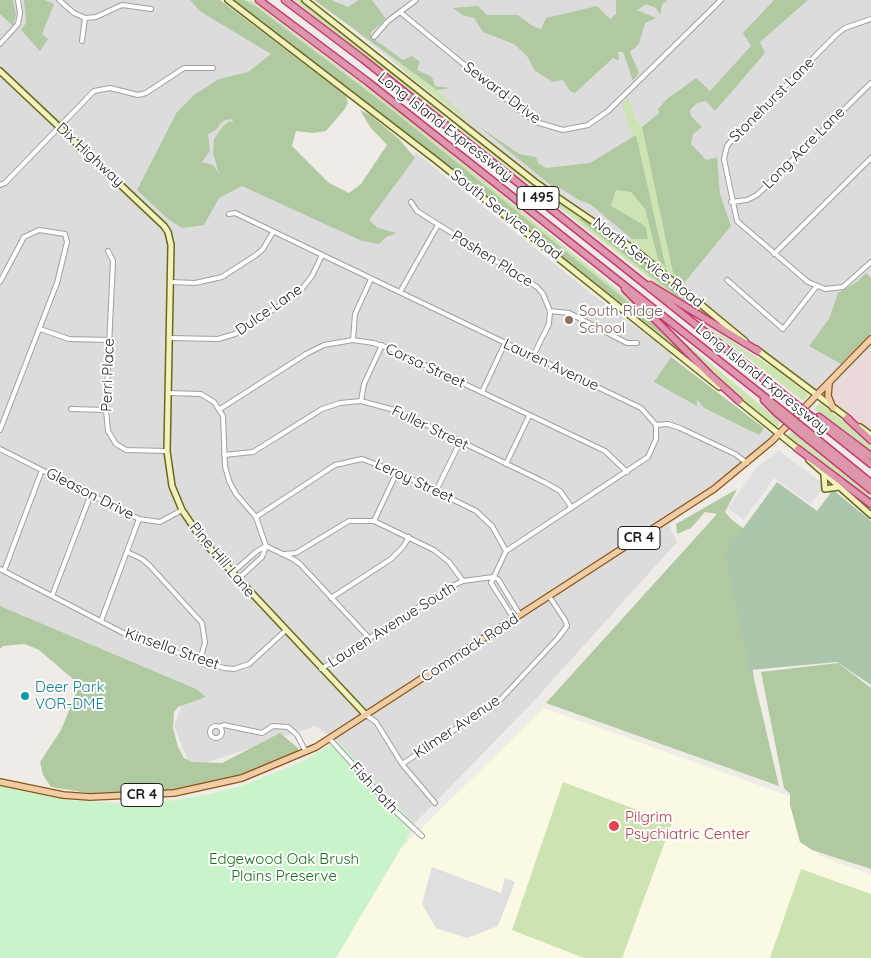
<!DOCTYPE html>
<html>
<head>
<meta charset="utf-8">
<style>
	body { margin:0 }
	canvas { display:block; background:#efebe7 }
</style>
</head>
<body>
<canvas width="871" height="958"></canvas>
<script>
const ctx = document.querySelector('canvas').getContext('2d');
ctx.lineJoin = 'round';
function fillPath(path, color) { ctx.fillStyle = color; ctx.fill(path, 'evenodd'); }
const toPath = rows => new Path2D(rows.map(r => 'M' + r).join(''));
function stroke(path, color, width, dash) { ctx.strokeStyle = color; ctx.lineWidth = width; ctx.lineCap = dash ? 'butt' : 'round'; ctx.setLineDash(dash || []); ctx.stroke(path); }
function drawText(font, color, halo, rows, align = 'center') {
  ctx.font = font + ' Quicksand,sans-serif'; ctx.lineWidth = 4; ctx.setLineDash([]); ctx.textBaseline = 'middle'; ctx.strokeStyle = halo; ctx.fillStyle = color; for (const [text, x, y, turn = 0] of rows) {
    ctx.save(); ctx.translate(x, y); ctx.rotate((+turn || 0) * Math.PI / 180); ctx.textAlign = isNaN(turn) ? turn : align; if (halo) ctx.strokeText(text, 0, 0); ctx.fillText(text, 0, 0); ctx.restore();
  }
}
fillPath(toPath([
	[0,0,217,0,282,52,240,176,351,234,415,152,592,294,672,354,663,384,778,435,669,525,677,542,532,703,413,825,338,742,315,726,191,768,174,726,188,688,0,606],
	[318,0,871,0,871,349,825,396,530,175]
]), '#dddcdc');
fillPath(toPath([
	[871,349,871,431,825,396]
]), '#edd8d9');
fillPath(toPath([
	[544,708,791,797,818,855,871,875,871,958,296,958,379,870]
]), '#fbf9e3');
fillPath(toPath([
	[232,0,252,1,412,122,612,285,636,306,685,356,549,245],
	[294,0,300,0,549,195,600,227,726,328,667,292],
	[393,59,437,90,480,129,411,78],
	[629,98,635,119,642,127,673,273,684,283,683,285,632,243,632,239,640,239,646,228,611,206,616,190,631,192,645,209,658,259,666,267,636,135,633,137,622,104],
	[699,320,775,369,808,394,807,397,803,401],
	[669,329,781,422,778,426,775,427,730,391],
	[818,404,821,404,871,443,871,453,814,409],
	[792,431,871,496,871,502,787,437],
	[563,782,672,823,622,958,584,958,512,930],
	[801,869,871,894,871,958,770,958]
]), '#cee3b2');
fillPath(toPath([
	[0,0,13,0,16,15,13,26,0,14],
	[24,0,45,0,54,4,42,34,48,39,40,51,21,30,26,23],
	[190,0,220,0,346,96,348,103,344,110,326,131,313,133,296,131,292,146,329,183,349,193,361,184,387,145,370,127,360,110,370,115,399,139,415,158,369,220,378,228,397,233,386,237,379,244,362,241,242,186,219,198,204,225,182,228,168,219,137,190,177,112,194,95,219,79,248,72,271,54,201,12],
	[231,119,234,123,230,121,223,126,214,139,213,153,219,174,213,165,202,162,210,151,208,134,217,129,220,124,225,120],
	[235,0,244,0,258,8,396,113,644,315,668,340],
	[314,0,331,0,348,7,359,0,372,0,386,19,370,33,374,39,403,60,412,56,420,62,417,70,432,77,435,86,450,88,437,90],
	[616,0,667,0,662,5,660,15,656,8,646,4,637,10,656,18,645,23,639,44,630,52,639,73,633,81,623,52,618,52,619,61,613,58,575,93,570,91,563,80,553,82,535,71,527,56,514,44,483,32,474,18,462,15,453,8,478,6,487,15,518,15,531,25,541,29,546,18,597,6,610,19,616,14],
	[774,0,808,0,760,42,765,53,715,111,706,101,697,103,690,110,691,116,702,127,693,134,691,144,706,160,717,157,720,194,731,226,684,283,673,273,642,127,659,113,658,109,667,99,696,78,710,91,751,46,743,33],
	[477,125,519,154,536,157,538,163,546,168,590,163,636,135,666,268,658,259,645,209,631,192,616,190,611,206,642,224,646,228,648,239,632,239,590,204,579,200,560,188,554,188],
	[585,218,600,227,726,328,674,294,579,219],
	[866,273,871,278,871,333,841,364,809,346,829,319,838,293,857,282],
	[671,357,764,428,759,435,704,408,697,399,697,406,654,382],
	[737,489,725,512,731,519,807,577,747,625,754,679,779,786,546,703,717,514,705,512,691,528,677,534,676,524],
	[0,606,196,689,206,697,178,707,174,712,173,728,178,747,184,758,192,762,222,763,280,733,298,748,298,753,239,776,171,791,95,794,51,787,43,775,40,762,61,730,78,689,73,679,39,650,25,644,3,646,0,649],
	[838,663,871,688,871,869,812,850,800,842,790,805,790,794,784,788,761,672]
]), '#b0c9a0');
fillPath(toPath([
	[777,482,817,511,833,490,871,521,871,685,837,662,750,670,725,553]
]), '#aac5ac');
fillPath(toPath([
	[337,740,416,826,410,833,336,958,0,958,0,786,67,800,145,805,211,794,247,784,306,760]
]), '#c9f3c9');
fillPath(toPath([
	[779,451,825,485,811,504,774,478,744,520,728,508,757,467],
	[432,867,501,893,505,878,515,882,498,926,467,938,436,928,422,904]
]), '#dfdfdf');
const street = toPath([
	[59,0,74,13,85,18,96,17,122,5,151,9],
	[400,12,522,112,536,122,563,130,588,125,608,111,721,0],
	[871,19,845,28,836,35,732,140,727,146,724,159,737,221,808,282,825,289,843,287,871,262],
	[374,37,388,21,416,0],
	[82,41,85,18],
	[0,44,18,24,20,13,18,0],
	[0,185,5,183,94,91,110,88,138,95,146,93,184,68,213,68],
	[411,202,417,211,537,287,543,294,550,311,549,324,533,356],
	[731,202,747,200,757,195,871,83],
	[229,214,235,213,641,408,656,425,656,439,648,457,506,551,491,583,514,619],
	[108,251,113,261,106,410,108,431,116,444,126,450,167,451],
	[774,254,871,158],
	[727,280,783,329,816,287],
	[0,282,24,237,39,230,65,234,67,242,57,283,0,430],
	[171,282,195,283,222,277,256,255,263,249,273,232],
	[400,292,438,225],
	[550,311,569,313,627,343,637,343],
	[40,329,69,339,109,340],
	[170,338,218,339,235,334,298,294,312,276,322,255],
	[353,340,355,314,371,279],
	[482,392,505,343],
	[169,393,201,394,214,402,223,416,225,466,229,481,236,494,256,517,266,546,262,557,238,579],
	[361,401,364,384,382,345],
	[71,409,106,410],
	[220,409,306,354,324,345,353,340,373,343,389,348,605,451,627,472],
	[656,425,668,424,680,428,735,454,747,463],
	[0,449,139,519,160,522,182,510],
	[224,455,253,452,322,409,340,403,361,401,398,411,544,482,560,491,572,508],
	[506,464,529,416],
	[436,491,460,442],
	[256,517,335,465,362,459,397,472,476,511,492,526,506,551],
	[374,521,397,472],
	[266,546,293,559,300,564,370,639],
	[127,552,142,559,150,566,202,623,205,643,200,660],
	[284,554,296,553,349,521,374,521,434,550,449,562,463,581],
	[0,569,133,638,224,668,234,669,249,664,286,630],
	[4,571,42,470],
	[232,573,257,551,266,546],
	[493,577,498,579,520,615],
	[52,596,91,494],
	[331,598,391,559,403,547,409,537],
	[101,621,139,519],
	[321,669,452,586,463,581,493,577],
	[366,715,376,722,402,764,435,803],
	'210 732a6 6 0 1 1 12 0a6 6 0 1 1-12 0Z',
	[219,727,224,725,262,733,273,726,288,727,297,735,306,752],
	[329,738,394,810,422,836],
	[402,764,501,699,558,638,567,626,565,620,549,596]
]);
const secondary = toPath([
	[228,0,437,161,719,387],
	[305,0,535,182,635,250,745,341],
	[0,71,164,226,168,232,171,245,167,451,172,486,182,510,203,541,366,715],
	[756,349,849,419],
	[736,399,799,450],
	[860,427,871,435],
	[809,460,871,515],
	[824,475,825,489,839,487]
]);
const primary = toPath([
	[829,384,828,396,833,408],
	[0,782,63,795,90,797,174,793,242,778,316,747,714,489,772,441,871,339]
]);
const highway = toPath([
	[259,0,368,82,780,409],
	[285,0,363,59,789,399],
	[650,285,758,351],
	[625,289,710,375,739,401],
	[764,400,777,413],
	[819,417,871,456],
	[847,418,871,440],
	[816,420,871,464],
	[806,430,871,483],
	[802,434,871,490],
	[798,449,871,504]
]);
stroke(street, '#a0a0a0', 6);
stroke(secondary, '#686b12', 8);
stroke(primary, '#895711', 8);
stroke(highway, '#c73976', 9);
stroke(street, '#fff', 4);
stroke(secondary, '#f2f1c1', 5);
stroke(primary, '#f1cca9', 5.5);
stroke(highway, '#dd97aa', 6);
const highwayBridge = toPath([
	[789,399,816,420],
	[780,409,806,430],
	[777,413,802,434]
]);
stroke(highwayBridge, '#c73976', 9, []);
stroke(highwayBridge, '#dd97aa', 6);
for (const [x, y, r, color] of [
	[569,320,5,"#8d6e63"],
	[25,696,5,"#0f9aa8"],
	[614,826,6,"#e0444e"]
]) { const dot = new Path2D(); dot.arc(x, y, r, 0, 2 * Math.PI); ctx.fillStyle = color; ctx.fill(dot); stroke(dot, '#fff', 2); }
for (const [x, y, w] of [
	[538,198,42],
	[639,538,42],
	[142,795,42]
]) { const box = new Path2D(); box.roundRect(x - w / 2, y - 11.5, w, 23, 4); ctx.fillStyle = '#fff'; ctx.fill(box); stroke(box, '#1f1f1f', 1); }
drawText('bold 14px', '#1f1f1f', null, [
	["I 495",538,198],
	["CR 4",639,538],
	["CR 4",142,795]
]);
drawText('15px', '#1f1f1f', '#fff', [
	["Seward Drive",502,93,37],
	["Stonehurst Lane",772,100,-45],
	["Long Island Expressway",445,127,38],
	["Long Acre Lane",804,148,-45],
	["Dix Highway",90,155,43],
	["South Service Road",506,215,38],
	["Pashen Place",492,259,32],
	["North Service Road",648,263,38],
	["Dulce Lane",269,310,-35],
	["Lauren Avenue",551,365,25],
	["Corsa Street",425,366,25],
	["Perri Place",108,375,-88],
	["Long Island Expressway",762,379,39],
	["Fuller Street",430,428,26],
	["Leroy Street",414,481,25],
	["Gleason Drive",90,494,27],
	["Pine Hill Lane",222,560,50],
	["Lauren Avenue South",392,625,-32],
	["Commack Road",470,648,-33],
	["Kinsella Street",172,649,19],
	["Kilmer Avenue",457,727,-34],
	["Fish Path",374,788,48]
]);
drawText('15px', '#785e54', '#fff', [
	["South Ridge",579,311],
	["School",579,328]
], 'left');
drawText('15px', '#0d838f', '#fff', [
	["Deer Park",35,687],
	["VOR-DME",35,704]
], 'left');
drawText('15px', '#be3a42', '#fff', [
	["Pilgrim",625,817],
	["Psychiatric Center",625,834]
], 'left');
drawText('15px', '#197218', '#fff', [
	["Edgewood Oak Brush",284,859],
	["Plains Preserve",284,876]
]);
</script>
</body>
</html>
